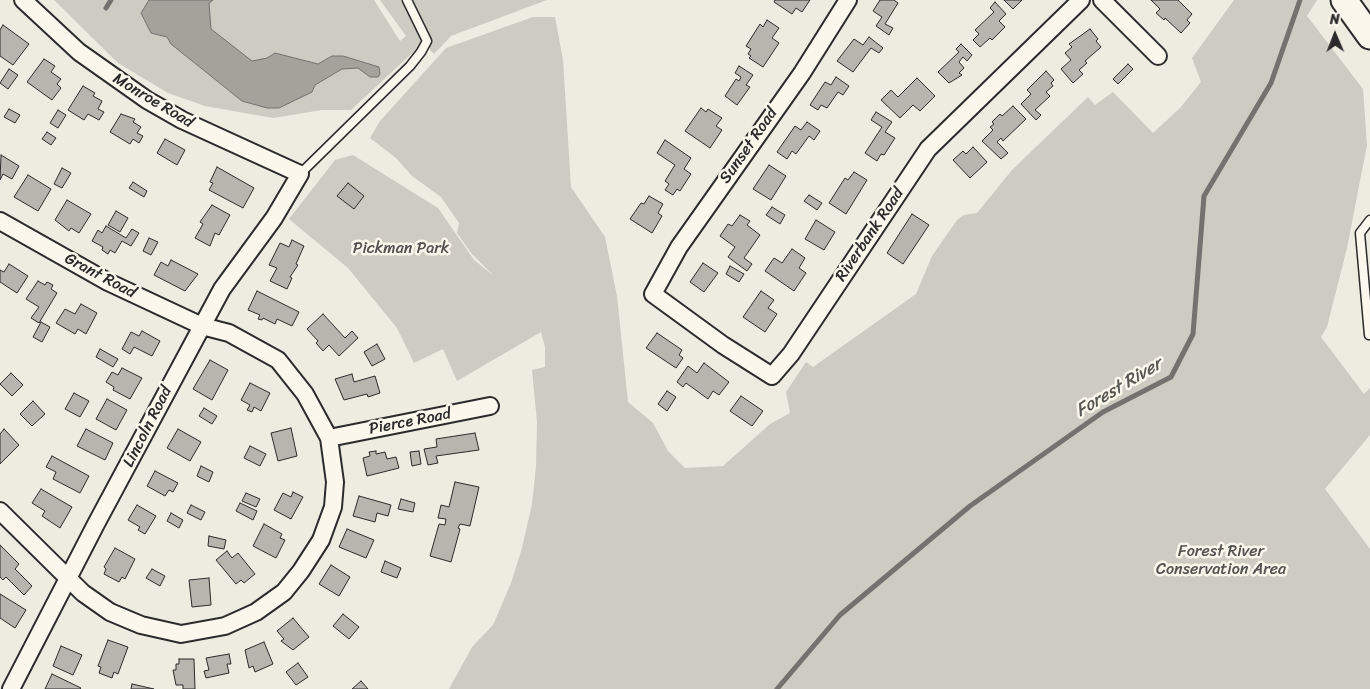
<!DOCTYPE html>
<html>
<head>
<meta charset="utf-8">
<style>
	body { margin:0 }
	#map { position:relative; width:1370px; height:689px; overflow:hidden; background:#eeebe0; font-family:Sriracha,sans-serif }
	canvas { display:block }
	.north { position:absolute; left:1310px; top:10px; width:50px; height:50px; -webkit-text-stroke:4px #fbf7ec; paint-order:stroke; rotate:359deg; font-size:14px; font-weight:700; line-height:20px; text-align:center; color:#2b2b2b }
	.north::after { content:''; display:block; margin:auto; width:18px; height:22px; background:#2b2b2b; clip-path:polygon(50% 0,100% 100%,50% 72%,0 100%) }
</style>
</head>
<body>
<div id="map">
<canvas width="1370" height="689"></canvas>
<div class="north">N</div>
</div>
<script>
const ctx = document.querySelector('canvas').getContext('2d');
ctx.lineJoin = 'round';
function fillPath(path, color) { ctx.fillStyle = color; ctx.fill(path, 'evenodd'); }
const toPath = rows => new Path2D(rows.map(r => 'M' + r).join(''));
function stroke(path, color, width, dash) { ctx.strokeStyle = color; ctx.lineWidth = width; ctx.lineCap = dash ? 'butt' : 'round'; ctx.setLineDash(dash || []); ctx.stroke(path); }
function drawText(font, color, halo, rows, align = 'center') {
  ctx.font = font + ' Sriracha,sans-serif'; ctx.lineWidth = 5; ctx.setLineDash([]); ctx.textBaseline = 'middle'; ctx.strokeStyle = halo; ctx.fillStyle = color; for (const [text, x, y, turn = 0] of rows) {
    ctx.save(); ctx.translate(x, y); ctx.rotate((+turn || 0) * Math.PI / 180); ctx.textAlign = isNaN(turn) ? turn : align; if (halo) ctx.strokeText(text, 0, 0); ctx.fillText(text, 0, 0); ctx.restore();
  }
}
fillPath(toPath([
	[54,0,374,0,400,41,406,36,380,0,402,0,420,32,423,43,351,110,322,110,273,118,205,106,168,93,118,63],
	[410,0,547,0,451,36,434,54,430,50,430,39,423,23],
	[1234,0,1317,0,1307,16,1363,89,1367,145,1347,248,1327,327,1321,337,1364,394,1370,388,1370,435,1325,489,1370,549,1370,689,449,689,472,647,493,625,511,583,522,548,532,504,536,467,537,422,532,370,545,367,545,347,541,332,457,381,443,349,414,363,397,328,348,268,289,219,335,160,353,155,438,208,474,260,494,276,471,253,457,233,459,223,441,197,412,176,396,158,370,138,380,121,446,48,533,17,555,17,563,60,571,187,605,237,617,296,628,402,653,423,668,451,685,468,723,466,770,424,790,413,786,392,806,362,813,367,916,294,932,256,957,220,964,215,977,213,1012,170,1088,97,1095,105,1113,92,1153,133,1180,108,1201,82,1192,58]
]), '#cecbc2');
const water = toPath([
	[149,0,213,0,209,3,211,29,252,61,267,58,275,53,318,64,332,56,343,56,379,67,380,74,378,77,370,77,358,68,342,69,315,85,312,92,279,108,267,108,242,101,171,44,167,37,151,33,141,13,149,0]
]);
fillPath(water, '#a4a29a');
stroke(water, '#74726e', 1);
stroke(toPath([
	[106,8,111,0],
	[777,689,840,615,970,506,1103,412,1171,377,1193,334,1204,196,1271,83,1300,0]
]), '#74726e', 5);
const building = toPath([
	[775,0,810,0,802,12,796,8,792,14,774,2,775,0],
	[880,0,894,0,898,3,885,24,893,28,889,35,876,26,882,17,873,11,880,0],
	[1004,0,1022,0,1013,9,1004,0],
	[1151,0,1178,0,1192,14,1187,20,1190,23,1181,33,1165,18,1164,20,1156,13,1160,9,1151,0],
	[995,2,1006,14,999,21,1005,27,992,40,990,38,980,47,973,40,979,34,975,30,994,12,990,8,995,2],
	[767,20,779,28,772,38,779,43,763,67,749,58,751,56,748,54,751,49,746,46,760,24,763,27,767,20],
	[3,25,29,44,13,65,0,56,0,30,3,25],
	[1090,29,1098,39,1096,41,1101,47,1085,61,1087,63,1079,70,1083,74,1073,83,1061,69,1071,60,1065,53,1072,47,1069,44,1090,29],
	[869,37,883,48,879,53,871,48,853,72,837,61,854,39,863,45,869,37],
	[961,44,972,55,967,61,963,57,959,62,964,68,959,73,962,75,949,83,938,72,959,52,956,49,961,44],
	[44,59,55,66,51,72,61,79,57,84,61,88,52,100,27,82,44,59],
	[1128,64,1133,69,1118,84,1113,79,1128,64],
	[739,66,753,75,746,85,750,87,737,105,725,96,736,79,739,81,741,77,735,73,739,66],
	[9,69,18,75,8,89,0,83,9,69],
	[1046,71,1054,80,1051,83,1053,86,1046,92,1050,96,1035,110,1041,115,1036,120,1021,104,1031,94,1027,90,1046,71],
	[836,77,849,86,843,95,838,92,827,108,821,105,818,110,810,105,825,82,831,85,836,77],
	[917,78,935,96,920,111,913,105,900,118,881,100,891,90,898,97,917,78],
	[83,86,95,93,93,96,102,101,98,109,104,112,99,120,88,114,84,120,68,110,83,86],
	[1013,106,1026,119,1003,141,1001,138,997,142,1008,153,1001,159,982,141,993,130,990,127,994,124,992,122,1000,114,1002,116,1013,106],
	[701,108,706,112,708,109,722,118,716,126,722,130,710,148,685,131,701,108],
	[9,109,20,115,15,123,4,117,9,109],
	[58,110,66,115,58,128,50,123,58,110],
	[876,112,892,122,885,132,895,138,884,155,881,154,877,161,865,153,882,127,871,120,876,112],
	[121,114,135,119,133,122,141,127,137,133,143,136,139,143,133,139,130,144,110,132,121,114],
	[807,122,820,131,814,140,809,136,796,154,792,151,787,159,777,152,795,126,801,130,807,122],
	[47,132,56,138,51,145,42,139,47,132],
	[165,139,185,150,177,165,157,153,165,139],
	[665,140,691,158,684,169,691,174,680,191,677,189,673,195,665,190,669,184,665,181,675,165,657,153,665,140],
	[973,147,987,162,970,178,953,160,963,151,966,154,973,147],
	[1,155,19,166,12,179,3,174,0,180,1,155],
	[769,165,786,176,771,200,753,189,769,165],
	[217,167,254,188,243,208,209,190,213,183,210,182,217,167],
	[62,168,71,173,62,188,54,184,62,168],
	[854,172,867,180,846,214,829,203,845,178,848,180,854,172],
	[28,175,51,189,38,211,14,197,28,175],
	[133,182,147,191,144,197,129,188,133,182],
	[348,183,364,196,354,209,337,196,348,183],
	[809,195,822,203,817,210,804,201,809,195],
	[649,196,663,204,658,213,662,216,652,233,630,219,641,203,644,204,649,196],
	[67,200,91,214,79,233,71,228,69,231,55,220,67,200],
	[212,205,230,215,219,235,215,233,210,246,195,238,203,224,200,222,212,205],
	[772,207,785,215,780,224,766,215,772,207],
	[116,211,128,218,120,232,108,225,116,211],
	[912,214,929,225,903,264,887,253,912,214],
	[740,215,750,221,747,225,760,235,744,258,752,264,747,271,728,257,735,247,720,236,728,224,732,226,740,215],
	[816,220,835,232,824,250,805,239,816,220],
	[106,226,126,238,132,229,139,233,131,246,122,241,115,253,110,250,108,254,102,250,103,247,92,241,98,230,102,233,106,226],
	[149,238,158,242,151,255,143,251,149,238],
	[292,240,304,246,296,264,298,265,290,277,292,278,287,289,270,281,277,268,269,265,280,243,289,247,292,240],
	[792,249,805,258,799,268,806,273,794,291,765,271,774,258,782,263,792,249],
	[171,260,198,274,185,291,154,275,161,262,168,266,171,260],
	[703,263,718,273,704,292,690,282,703,263],
	[9,264,28,276,17,293,0,282,0,270,4,272,9,264],
	[730,266,744,274,739,282,726,274,730,266],
	[38,281,45,285,47,282,53,285,51,289,57,293,39,323,31,318,39,307,26,299,38,281],
	[257,291,299,312,292,326,277,319,275,324,263,318,262,320,258,319,260,315,248,310,257,291],
	[761,291,774,300,768,308,777,314,765,332,743,317,761,291],
	[81,304,97,313,86,334,78,329,75,334,56,323,65,309,75,314,81,304],
	[323,314,345,338,352,331,358,338,339,356,329,345,323,351,316,343,318,341,307,329,323,314],
	[41,322,50,327,42,342,33,337,41,322],
	[142,331,160,341,152,356,134,347,130,354,122,349,131,332,139,336,142,331],
	[657,333,682,350,679,355,683,358,676,368,646,348,657,333],
	[377,344,385,359,372,366,364,352,377,344],
	[100,349,118,359,113,367,96,357,100,349],
	[210,360,228,370,212,400,193,389,210,360],
	[704,363,729,382,719,395,713,391,708,399,686,383,683,387,677,382,688,366,697,373,704,363],
	[122,368,142,378,130,399,113,390,114,387,106,382,112,372,118,375,122,368],
	[11,373,23,385,12,396,0,384,11,373],
	[352,374,354,382,375,376,380,393,368,397,367,394,344,400,335,379,352,374],
	[250,383,270,393,261,411,254,407,252,412,247,410,250,405,241,400,250,383],
	[667,391,676,397,667,411,658,404,667,391],
	[74,393,89,401,80,417,65,409,74,393],
	[741,396,763,411,752,426,730,411,741,396],
	[107,399,127,410,116,430,96,419,107,399],
	[33,401,45,414,32,426,20,414,33,401],
	[204,408,217,416,212,424,199,416,204,408],
	[291,428,297,456,278,461,271,433,291,428],
	[4,429,19,445,0,464,0,434,4,429],
	[86,429,113,443,105,460,77,446,86,429],
	[178,429,201,442,190,461,167,448,178,429],
	[475,433,479,450,436,456,438,463,428,465,424,449,437,447,436,439,475,433],
	[250,446,266,454,260,466,244,458,250,446],
	[376,451,376,454,385,452,387,459,396,457,399,468,367,476,363,458,370,456,369,452,376,451],
	[419,451,421,464,412,466,410,452,419,451],
	[52,456,89,476,80,493,53,479,56,472,46,467,52,456],
	[201,466,213,472,209,482,197,476,201,466],
	[155,471,178,483,173,492,169,490,165,496,147,486,155,471],
	[455,482,479,487,470,526,460,524,458,528,460,529,451,562,430,556,439,524,445,525,446,519,438,518,441,505,449,507,455,482],
	[41,489,72,507,60,528,42,516,45,511,32,503,41,489],
	[293,492,303,497,291,519,274,510,283,493,291,497,293,492],
	[246,493,260,499,256,507,242,501,246,493],
	[359,496,391,505,388,516,377,513,375,522,353,516,359,496],
	[401,499,415,503,413,512,398,509,401,499],
	[240,503,257,511,253,520,236,511,240,503],
	[137,505,156,516,145,534,138,530,140,527,128,520,137,505],
	[191,505,205,512,201,520,187,513,191,505],
	[171,513,183,520,179,528,167,521,171,513],
	[264,524,282,534,280,538,285,540,276,558,253,546,264,524],
	[347,529,374,540,366,558,339,547,347,529],
	[209,536,226,540,224,549,208,546,209,536],
	[0,545,19,564,15,569,32,586,24,595,6,577,3,580,0,577,0,545],
	[115,548,135,559,125,579,122,577,119,582,104,574,106,569,104,567,115,548],
	[227,551,232,558,238,553,255,574,244,583,241,580,236,584,216,560,227,551],
	[385,561,401,568,397,578,381,572,385,561],
	[331,565,350,577,339,596,319,584,331,565],
	[152,569,165,576,160,586,146,578,152,569],
	[209,578,211,605,192,607,189,580,209,578],
	[0,594,26,610,15,628,0,618,0,594],
	[343,614,359,627,349,639,333,626,343,614],
	[293,618,309,637,293,650,281,641,284,639,277,631,293,618],
	[108,640,128,647,118,674,114,672,112,678,99,673,101,667,98,666,108,640],
	[264,642,273,664,255,672,253,666,249,668,245,650,264,642],
	[61,646,82,655,73,675,53,666,61,646],
	[229,654,231,664,227,664,229,673,206,678,204,671,209,670,206,658,229,654],
	[179,659,194,659,195,689,183,689,183,685,176,685,173,670,176,670,176,664,179,664,179,659],
	[298,663,308,677,296,685,286,672,298,663],
	[52,674,81,688,80,689,45,689,52,674],
	[361,681,368,689,352,689,361,681],
	[132,684,154,689,131,689,132,684]
]);
fillPath(building, '#b8b5ae');
stroke(building, '#2b2b2b', 1);
const lane = toPath([
	[300,174,410,66,421,52,427,41,407,0],
	[1369,335,1360,233,1370,220]
]);
const street = toPath([
	[848,0,802,73,679,247,653,294,723,345,772,376,791,354,928,149,1081,0],
	[1102,0,1158,56],
	[0,221,108,282,202,326,229,333,278,360,305,394,329,438,335,482,333,507,321,540,301,571,284,592,256,612,225,626,181,634,141,625,110,612,83,593,0,511],
	[329,438,490,406],
	[11,689,96,524,222,289,274,218,300,174,182,120,147,100,79,52,23,0]
]);
const primary = toPath([
	[1344,0,1370,36]
]);
stroke(lane, '#2b2b2b', 11);
stroke(street, '#2b2b2b', 20);
stroke(primary, '#2b2b2b', 29);
stroke(lane, '#fbf7ec', 8);
stroke(street, '#fbf7ec', 16);
stroke(primary, '#fbf7ec', 25);
drawText('16px', '#2b2b2b', '#fbf7ec', [
	["Monroe Road",153,101,31],
	["Sunset Road",749,146,-55],
	["Riverbank Road",870,235,-56],
	["Grant Road",100,276,28],
	["Pierce Road",410,422,-11],
	["Lincoln Road",148,427,-63]
]);
drawText('16px', '#545351', '#fbf7ec', [
	["Pickman Park",401,249],
	["Forest River",1221,552],
	["Conservation Area",1221,570]
]);
drawText('italic 18px', '#555552', '#fbf7ec', [
	["Forest River",1119,388,-31]
]);
</script>
</body>
</html>
